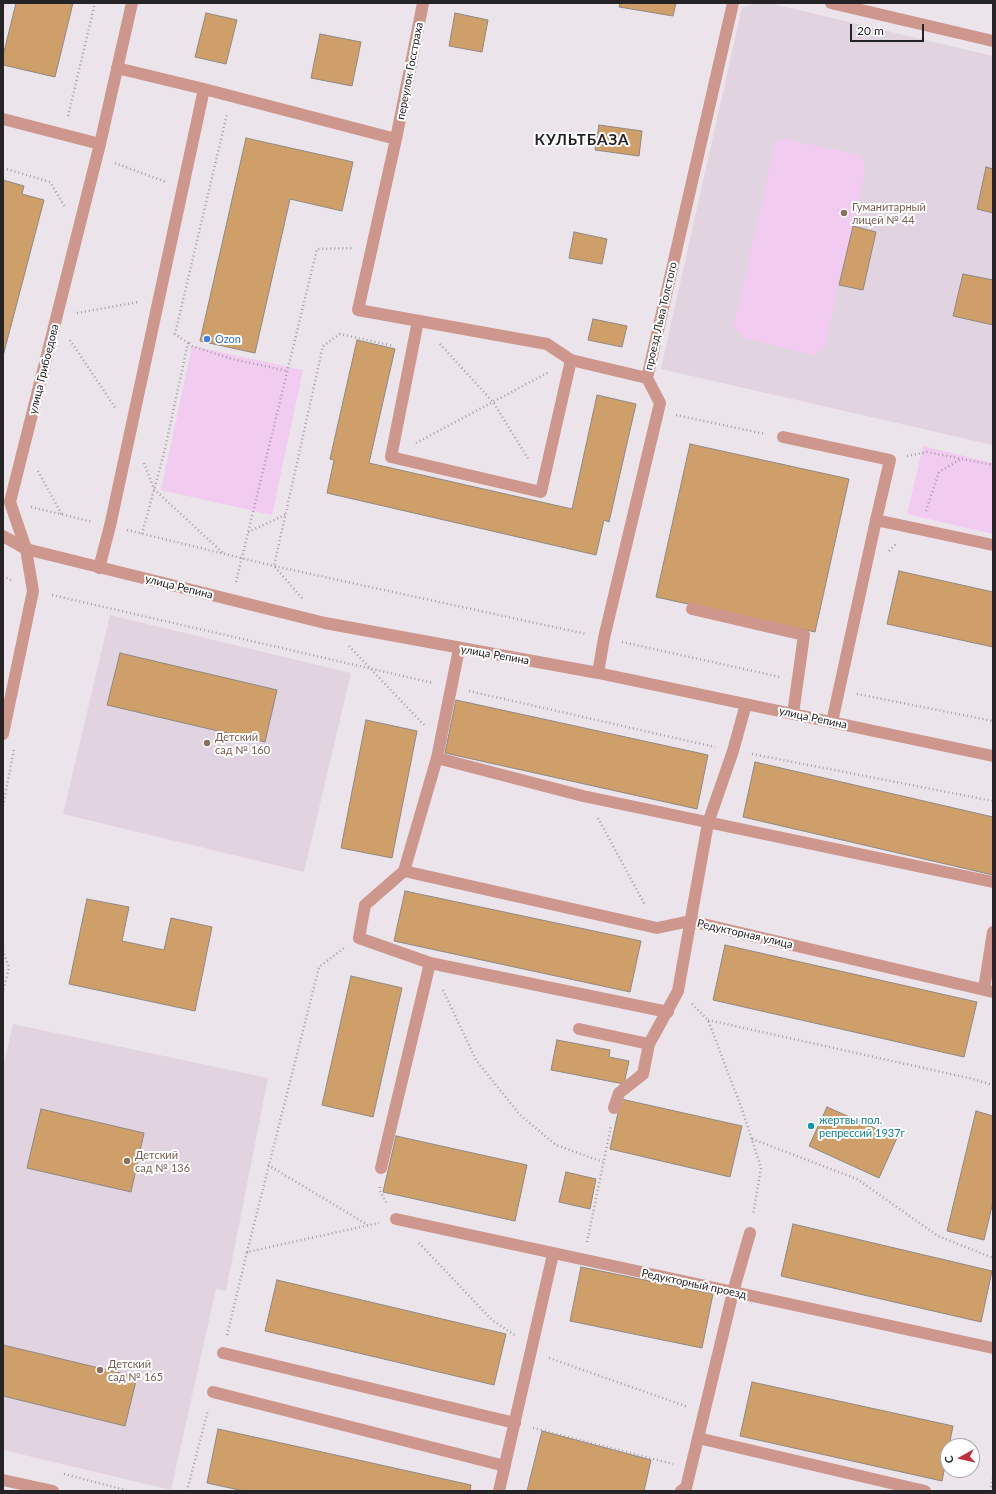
<!DOCTYPE html>
<html>
<head>
<meta charset="utf-8">
<style>
	body { margin:0 }
	#map { position:relative; width:996px; height:1494px; overflow:hidden; background:#ece4eb; font-family:Lato,sans-serif }
	canvas { display:block }
	.frame { position:absolute; inset:0; border:4px solid #262326; pointer-events:none }
	.north { position:absolute; left:940px; top:1438px; width:40px; height:40px; box-sizing:border-box; background:#fff; border:1px solid #a8a7a8; border-radius:50%; rotate:262deg; font-size:11px; font-weight:700; line-height:16px; text-align:center; color:#262326 }
	.north::after { content:''; display:block; margin:auto; width:14px; height:18px; background:#bf2f3d; clip-path:polygon(50% 0,100% 100%,50% 72%,0 100%) }
	.scale { position:absolute; left:850px; top:24px; width:74px; height:18px; box-sizing:border-box; border:2px solid #262326; border-top:0; padding-left:5px; font-size:12px; line-height:14px; white-space:nowrap; color:#262326; -webkit-text-stroke:3px #fff; paint-order:stroke }
</style>
</head>
<body>
<div id="map">
<canvas width="996" height="1494"></canvas>
<div class="frame"></div>
<div class="north">С</div>
<div class="scale">20 m</div>
</div>
<script>
const ctx = document.querySelector('canvas').getContext('2d');
ctx.lineJoin = 'round';
function fillPath(path, color) { ctx.fillStyle = color; ctx.fill(path, 'evenodd'); }
const toPath = rows => new Path2D(rows.map(r => 'M' + r).join(''));
function stroke(path, color, width, dash) { ctx.strokeStyle = color; ctx.lineWidth = width; ctx.lineCap = dash ? 'butt' : 'round'; ctx.setLineDash(dash || []); ctx.stroke(path); }
function drawText(font, color, halo, rows, align = 'center') {
  ctx.font = font + ' Lato,sans-serif'; ctx.lineWidth = 4; ctx.setLineDash([]); ctx.textBaseline = 'middle'; ctx.strokeStyle = halo; ctx.fillStyle = color; for (const [text, x, y, turn = 0] of rows) {
    ctx.save(); ctx.translate(x, y); ctx.rotate((+turn || 0) * Math.PI / 180); ctx.textAlign = isNaN(turn) ? turn : align; if (halo) ctx.strokeText(text, 0, 0); ctx.fillText(text, 0, 0); ctx.restore();
  }
}
fillPath(toPath([
	[758,3,769,3,993,56,993,445,661,369,742,7],
	[110,615,351,673,304,872,63,814],
	[13,1024,268,1078,226,1291,216,1289,171,1490,3,1450,3,1066]
]), '#e1d4e0');
fillPath(toPath([
	[784,139,860,155,866,168,824,349,812,355,742,337,734,326,775,144],
	[192,346,303,370,272,515,161,490],
	[923,446,993,463,993,534,907,514]
]), '#f2cbf0');
const building = toPath([
	[16,3,73,3,55,77,3,65,3,56,16,3],
	[620,3,676,3,673,16,619,7,620,3],
	[206,13,237,20,226,64,195,57,206,13],
	[455,13,488,20,482,52,449,46,455,13],
	[320,34,361,42,352,86,311,78,320,34],
	[599,125,642,131,639,156,595,150,599,125],
	[246,138,353,162,342,211,290,199,255,353,200,341,246,138],
	[986,167,993,169,993,213,977,209,986,167],
	[3,180,24,186,22,194,44,200,3,356,3,180],
	[853,226,876,232,863,290,839,285,853,226],
	[574,232,607,239,602,264,569,258,574,232],
	[963,274,993,280,993,325,953,316,963,274],
	[593,319,627,326,622,347,588,340,593,319],
	[357,340,395,349,369,463,572,509,597,395,636,404,609,522,604,520,596,555,327,493,334,460,330,459,357,340],
	[690,444,849,479,815,632,656,597,690,444],
	[899,571,993,592,993,647,887,624,899,571],
	[120,653,277,690,265,742,107,705,120,653],
	[456,700,708,755,697,809,445,753,456,700],
	[366,720,417,731,392,858,341,848,366,720],
	[755,762,993,817,993,875,743,817,755,762],
	[405,891,641,941,630,992,394,941,405,891],
	[87,899,129,907,122,941,164,950,171,918,212,927,195,1011,69,984,87,899],
	[725,945,977,1002,964,1057,713,1000,725,945],
	[351,976,402,988,373,1117,322,1105,351,976],
	[557,1040,610,1050,609,1057,629,1061,624,1084,551,1070,557,1040],
	[621,1099,742,1126,730,1177,610,1149,621,1099],
	[827,1107,897,1138,879,1178,809,1146,827,1107],
	[41,1109,144,1133,131,1192,27,1168,41,1109],
	[976,1111,993,1116,993,1202,984,1240,947,1231,976,1111],
	[396,1136,527,1165,515,1221,383,1192,396,1136],
	[566,1172,596,1179,590,1209,559,1202,566,1172],
	[793,1224,992,1271,981,1322,781,1276,793,1224],
	[581,1267,713,1294,702,1348,570,1321,581,1267],
	[277,1280,506,1334,494,1385,265,1331,277,1280],
	[3,1345,137,1377,125,1426,3,1396,3,1345],
	[752,1382,953,1426,942,1481,740,1436,752,1382],
	[218,1429,471,1485,470,1491,244,1491,207,1483,218,1429],
	[542,1431,651,1460,644,1491,527,1491,542,1431]
]);
fillPath(building, '#ce9f69');
stroke(building, '#8f8882', 1);
stroke(toPath([
	[3,7,4,3],
	[68,116,95,3],
	[115,163,166,182],
	[3,168,50,182,65,207],
	[77,313,139,302],
	[70,340,116,409],
	[189,343,192,346,232,359,287,371],
	[440,344,493,402,529,460],
	[676,415,765,434],
	[416,443,549,372],
	[907,456,927,452,993,465],
	[144,463,154,489,223,553],
	[38,471,62,515],
	[31,507,93,522],
	[926,511,939,472,961,459],
	[127,530,274,566,586,634],
	[248,532,285,515],
	[142,534,164,453,188,343,175,334,227,114],
	[889,551,897,543],
	[3,576,13,581],
	[236,582,317,249,353,248],
	[52,595,433,683],
	[302,598,274,566,323,346,340,334,394,346],
	[622,642,780,677],
	[349,646,424,725],
	[469,691,715,747],
	[857,694,993,721],
	[752,754,993,801],
	[3,806,14,749],
	[598,818,645,905],
	[3,950,9,968,3,991],
	[443,990,476,1060,520,1115,556,1145,603,1162],
	[692,1004,708,1020,743,1112,761,1168,753,1215],
	[708,1020,973,1079,993,1085],
	[752,1139,857,1179,938,1236,993,1258],
	[268,1165,368,1225],
	[380,1187,380,1191,387,1204],
	[587,1242,611,1126],
	[419,1243,492,1320,516,1336],
	[247,1252,319,967,344,948],
	[227,1335,247,1252,379,1223],
	[549,1358,688,1407],
	[533,1428,673,1464],
	[64,1474,129,1491],
	[187,1491,208,1410],
	[990,1491,993,1478]
]), '#a59fa4', 2.5, [1, 3]);
stroke(toPath([
	[423,3,396,139,358,310,547,344,571,360,647,378],
	[831,3,993,41],
	[117,68,204,89,396,139],
	[3,119,100,144],
	[418,321,391,457,541,492,571,360],
	[783,437,890,460,876,520],
	[3,536,26,549,325,623,598,673,993,756],
	[99,568,110,526,204,89],
	[692,609,804,635,793,714],
	[598,673,604,638,660,403,647,378,733,3],
	[832,722,876,520,993,545],
	[3,734,33,591,26,549,10,502,100,144,132,3],
	[437,758,583,796,993,882],
	[404,871,657,928,690,921,993,992],
	[430,963,668,1012],
	[984,989,993,932],
	[579,1029,649,1044],
	[614,1108,619,1093,643,1074,649,1044,678,991,708,823,733,751,746,704],
	[381,1168,430,963,359,938,365,905,404,871,437,758,459,649],
	[396,1219,993,1348],
	[223,1353,515,1423],
	[213,1392,505,1466],
	[698,1438,925,1491],
	[3,1480,53,1491],
	[499,1491,553,1254],
	[681,1491,686,1488,733,1292,750,1233]
]), '#cd978e', 12);
for (const [x, y, r, color] of [
	[844,213,4,"#8d6e63"],
	[207,339,4,"#3f7fe0"],
	[207,743,4,"#8d6e63"],
	[811,1126,4,"#0f9aa8"],
	[127,1161,4,"#8d6e63"],
	[100,1370,4,"#8d6e63"]
]) { const dot = new Path2D(); dot.arc(x, y, r, 0, 2 * Math.PI); ctx.fillStyle = color; ctx.fill(dot); stroke(dot, '#fff', 1.5); }
drawText('11px', '#262326', '#fff', [
	["переулок Госстраха",410,71,-79],
	["проезд Льва Толстого",661,316,-77],
	["улица Грибоедова",44,369,-76],
	["улица Репина",179,587,14],
	["улица Репина",495,655,10],
	["улица Репина",813,718,12],
	["Редукторная улица",745,934,13],
	["Редукторный проезд",694,1284,12]
]);
drawText('11px', '#785e54', '#fff', [
	["Гуманитарный",852,207],
	["лицей № 44",852,220],
	["Детский",215,737],
	["сад № 160",215,750],
	["Детский",135,1155],
	["сад № 136",135,1168],
	["Детский",108,1364],
	["сад № 165",108,1377]
], 'left');
drawText('11px', '#366cbe', '#fff', [
	["Ozon",215,339]
], 'left');
drawText('11px', '#0d838f', '#fff', [
	["жертвы пол.",819,1120],
	["репрессий 1937г",819,1133]
], 'left');
ctx.letterSpacing = '1px';
drawText('bold 15px', '#262326', '#fff', [
	["КУЛЬТБАЗА",582,140]
]);
ctx.letterSpacing = '0px';
</script>
</body>
</html>
